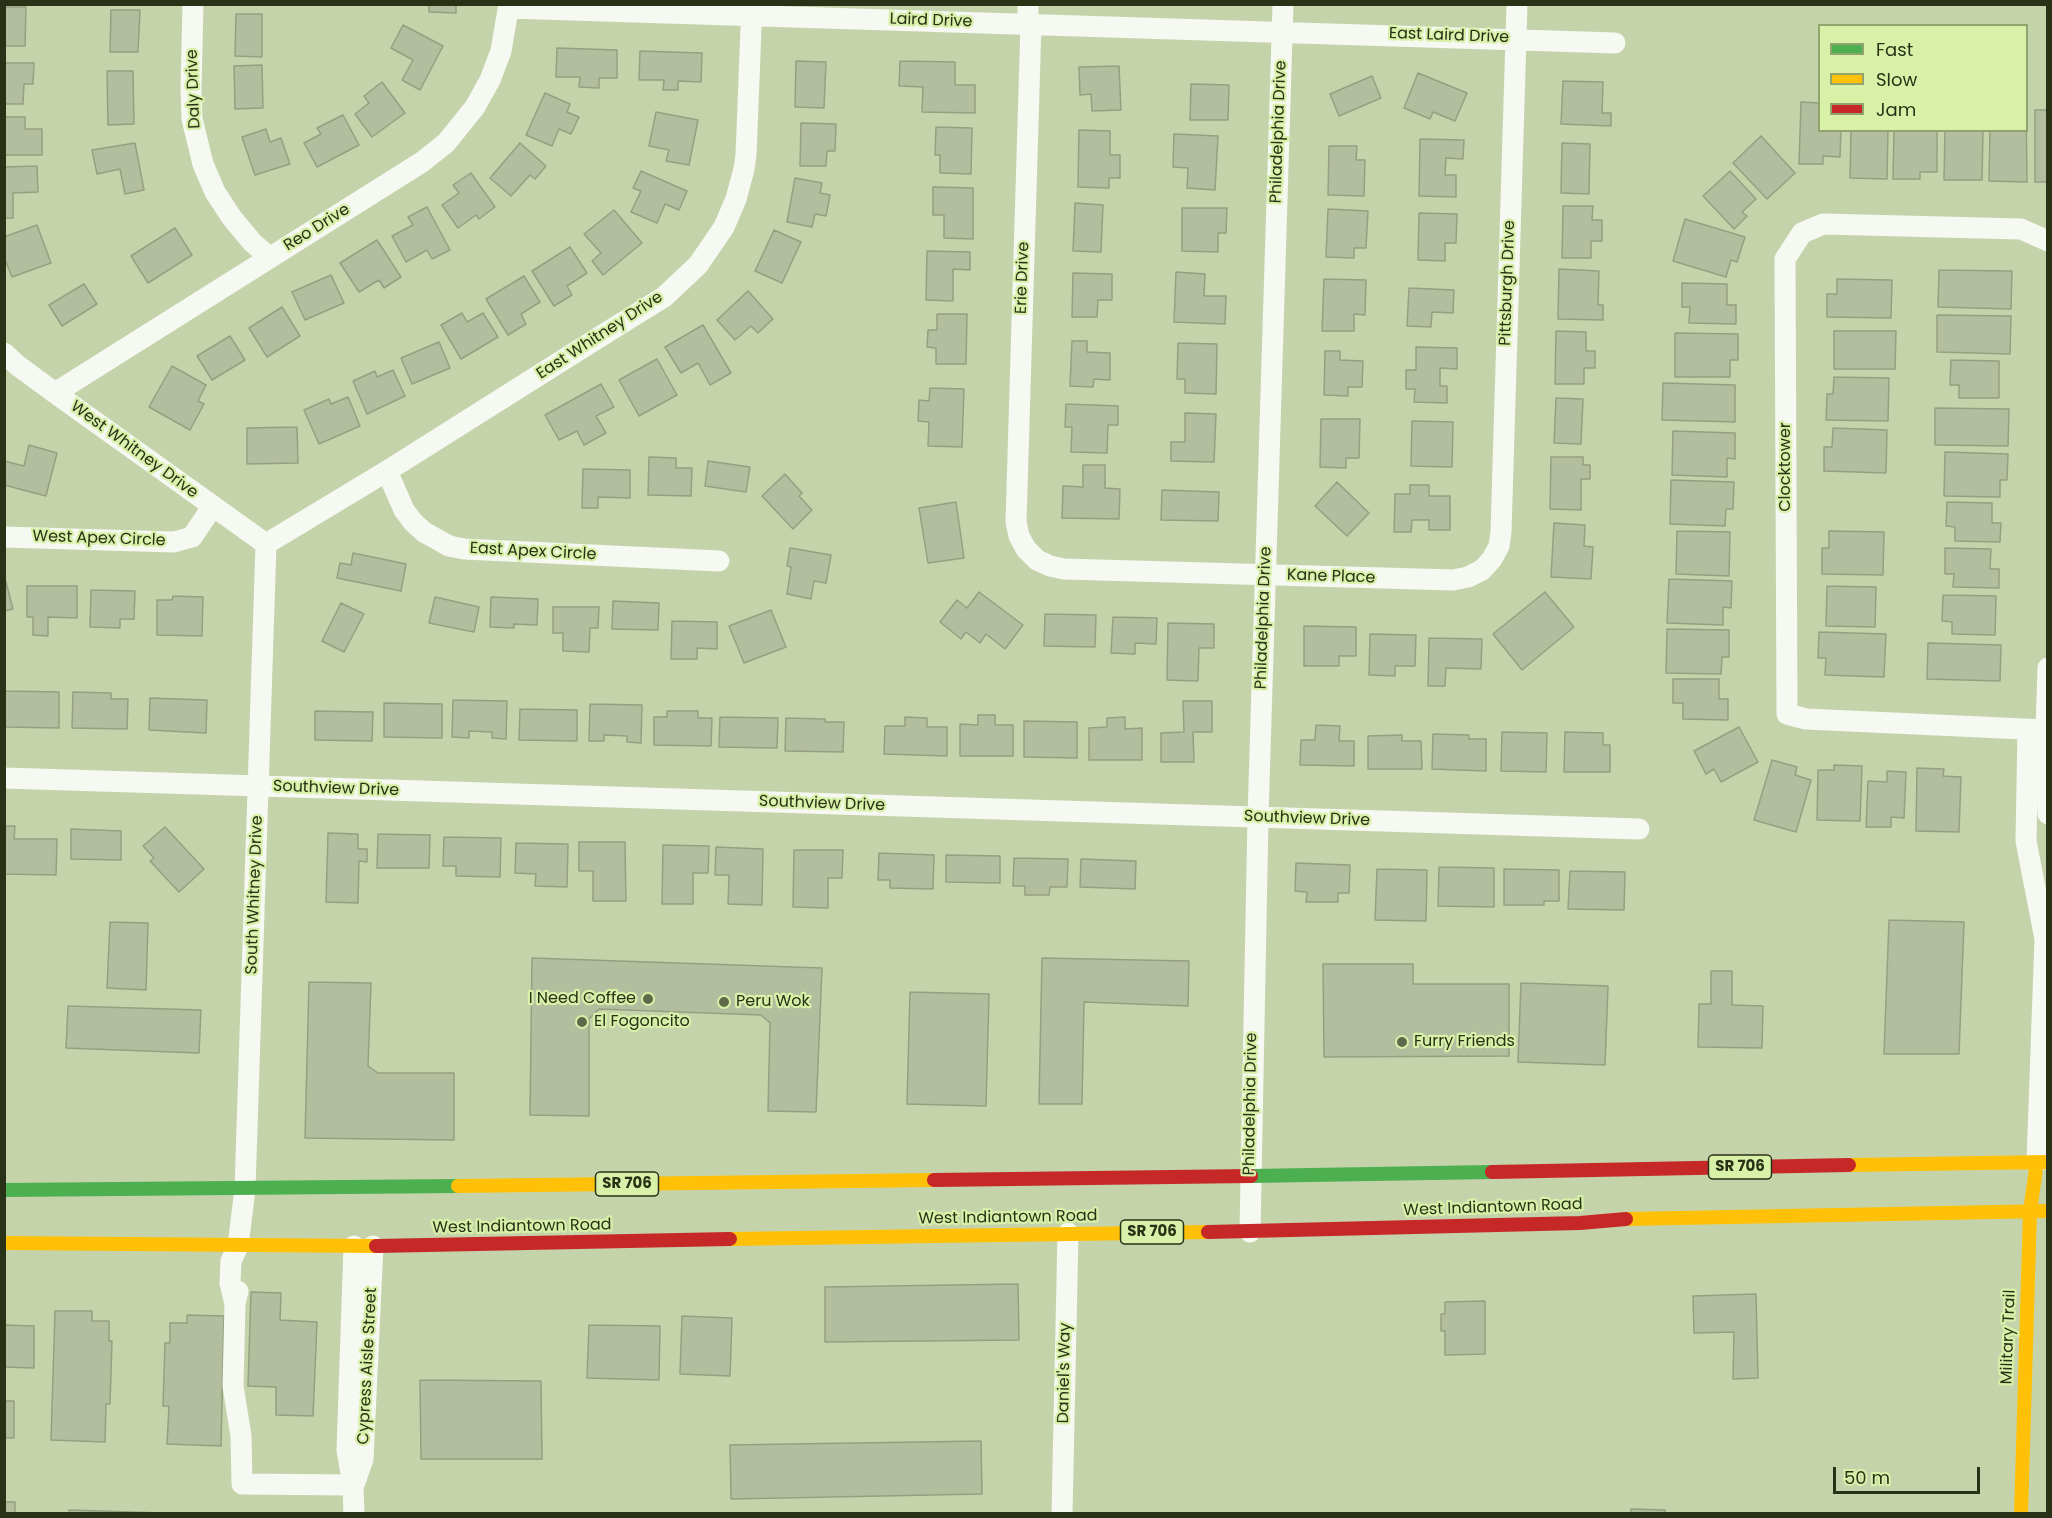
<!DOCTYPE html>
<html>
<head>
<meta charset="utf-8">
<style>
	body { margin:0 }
	#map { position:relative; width:2052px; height:1518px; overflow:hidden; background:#c5d3ab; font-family:Poppins,sans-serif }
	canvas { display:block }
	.frame { position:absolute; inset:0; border:6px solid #293216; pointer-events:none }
	.legend { position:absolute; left:1818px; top:24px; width:210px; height:108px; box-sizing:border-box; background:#d8f0a8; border:2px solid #92a46e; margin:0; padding:8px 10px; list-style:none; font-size:18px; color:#293216 }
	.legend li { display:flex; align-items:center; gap:12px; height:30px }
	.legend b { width:30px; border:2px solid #92a46e }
	.scale { position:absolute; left:1833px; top:1467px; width:147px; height:27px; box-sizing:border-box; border:3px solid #293216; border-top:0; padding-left:8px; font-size:18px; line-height:21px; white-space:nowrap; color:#293216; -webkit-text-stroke:4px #d8f0a8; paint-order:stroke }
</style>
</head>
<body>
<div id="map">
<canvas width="2052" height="1518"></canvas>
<div class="frame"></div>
<ul class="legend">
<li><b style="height:8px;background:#4caf50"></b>Fast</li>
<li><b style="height:8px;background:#ffc107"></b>Slow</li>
<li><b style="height:8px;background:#c62828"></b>Jam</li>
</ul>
<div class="scale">50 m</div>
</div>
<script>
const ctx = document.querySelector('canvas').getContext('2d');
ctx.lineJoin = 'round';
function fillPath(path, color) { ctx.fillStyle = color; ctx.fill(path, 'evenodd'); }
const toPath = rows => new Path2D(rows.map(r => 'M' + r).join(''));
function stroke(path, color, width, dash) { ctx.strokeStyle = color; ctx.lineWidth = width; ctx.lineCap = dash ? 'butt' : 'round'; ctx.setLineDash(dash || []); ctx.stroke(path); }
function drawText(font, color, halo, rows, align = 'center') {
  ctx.font = font + ' Poppins,sans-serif'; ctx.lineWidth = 4.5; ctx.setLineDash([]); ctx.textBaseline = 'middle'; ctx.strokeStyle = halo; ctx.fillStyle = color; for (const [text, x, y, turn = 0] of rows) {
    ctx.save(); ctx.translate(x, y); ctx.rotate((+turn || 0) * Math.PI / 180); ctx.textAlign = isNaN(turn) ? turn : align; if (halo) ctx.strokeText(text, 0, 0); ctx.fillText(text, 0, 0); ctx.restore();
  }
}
const building = toPath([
	[429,4,456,4,456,13,429,12,429,4],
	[4,7,26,7,25,46,4,46,4,7],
	[111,10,140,10,138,52,110,52,111,10],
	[236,14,262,14,262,57,235,56,236,14],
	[403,25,443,46,420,90,402,80,413,60,391,48,403,25],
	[557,48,617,50,617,78,599,78,599,88,579,87,580,77,556,77,557,48],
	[640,51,702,53,701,82,678,81,678,90,663,90,664,80,639,80,640,51],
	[796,61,826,62,824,108,795,107,796,61],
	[900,61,955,62,955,85,975,85,975,113,922,112,923,87,899,86,900,61],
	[4,63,34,63,33,84,24,84,23,104,4,104,4,63],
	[262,65,263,108,235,109,234,66,262,65],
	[1119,66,1121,110,1092,111,1091,94,1080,95,1079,67,1119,66],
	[107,71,133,71,134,124,108,125,107,71],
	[1418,73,1467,93,1455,121,1433,112,1430,119,1404,108,1418,73],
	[1372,76,1381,98,1339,116,1330,94,1372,76],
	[1563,81,1603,82,1602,113,1611,113,1611,126,1561,124,1563,81],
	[382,82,405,113,372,137,355,114,369,103,364,96,382,82],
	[1191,84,1229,85,1228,120,1190,120,1191,84],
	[545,93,570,104,567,112,579,117,571,134,559,129,552,146,526,135,545,93],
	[1801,102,1820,103,1820,130,1841,130,1840,157,1823,156,1823,164,1799,164,1801,102],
	[2026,109,2027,182,1989,181,1990,130,2026,130,2026,109],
	[2035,110,2048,110,2048,182,2035,182,2035,110],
	[656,112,698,120,689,165,666,161,669,150,649,146,656,112],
	[343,115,359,145,317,167,304,143,321,134,317,128,343,115],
	[4,117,25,117,25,129,42,129,42,155,4,155,4,117],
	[801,123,836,124,835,151,827,151,826,166,800,166,801,123],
	[936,127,972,128,971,174,940,173,940,155,935,155,936,127],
	[266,129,270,142,281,138,290,164,255,175,242,137,266,129],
	[1079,130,1110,131,1110,155,1120,155,1120,178,1109,178,1109,188,1078,187,1079,130],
	[1851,130,1888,130,1887,179,1850,178,1851,130],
	[1894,130,1937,130,1937,172,1920,172,1920,179,1893,179,1894,130],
	[1945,130,1983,130,1982,180,1944,180,1945,130],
	[1174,134,1218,136,1215,190,1187,188,1188,168,1173,167,1174,134],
	[1761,136,1795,173,1767,199,1733,163,1761,136],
	[1420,139,1464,140,1463,159,1446,158,1445,175,1456,175,1456,197,1419,196,1420,139],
	[135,143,144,190,125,194,120,169,97,174,92,150,135,143],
	[520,143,546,166,535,179,530,175,511,196,490,178,520,143],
	[1562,143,1590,144,1589,194,1561,193,1562,143],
	[1329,146,1357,146,1356,160,1365,160,1364,196,1328,195,1329,146],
	[37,166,38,192,13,193,13,218,4,218,4,167,37,166],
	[641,171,687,191,679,210,665,204,657,223,631,212,641,191,633,188,641,171],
	[1730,171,1756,199,1742,212,1747,216,1734,229,1703,196,1730,171],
	[471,173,495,207,479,219,476,215,458,228,442,205,459,193,453,185,471,173],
	[795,178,822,183,820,193,830,195,826,216,815,214,812,227,787,222,795,178],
	[933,187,973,188,973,239,944,238,944,215,933,215,933,187],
	[1075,203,1103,205,1101,252,1073,251,1075,203],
	[1563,206,1593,206,1592,220,1602,220,1602,241,1591,241,1591,258,1562,258,1563,206],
	[427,207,450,250,432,259,427,250,406,262,392,236,413,225,408,217,427,207],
	[1182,208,1227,208,1226,233,1218,233,1218,252,1182,251,1182,208],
	[1328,209,1368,211,1366,248,1354,248,1354,258,1326,257,1328,209],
	[614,210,642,243,603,275,592,261,601,253,584,234,614,210],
	[1419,213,1457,214,1456,243,1445,243,1445,261,1418,260,1419,213],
	[1685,219,1745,237,1737,262,1731,260,1726,277,1673,261,1685,219],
	[37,225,51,263,12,277,4,257,4,237,37,225],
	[175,228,192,255,148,283,131,256,175,228],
	[774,230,801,242,782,283,755,271,774,230],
	[377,240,401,277,384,288,379,280,359,292,340,263,377,240],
	[570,247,587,273,567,286,572,295,554,306,532,271,570,247],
	[927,251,970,252,970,270,953,269,953,301,926,300,927,251],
	[1559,269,1599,271,1598,305,1603,305,1603,320,1558,319,1559,269],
	[1939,270,2012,271,2011,309,1938,307,1939,270],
	[1176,272,1205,274,1204,296,1226,296,1225,324,1174,322,1176,272],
	[1073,273,1112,274,1112,300,1098,300,1097,317,1072,317,1073,273],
	[331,275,344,303,305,320,292,292,331,275],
	[524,276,540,302,521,314,526,324,508,335,486,299,524,276],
	[1324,279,1366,280,1365,315,1354,314,1354,331,1322,331,1324,279],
	[1837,279,1892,280,1891,318,1827,317,1827,294,1837,294,1837,279],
	[1682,283,1727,284,1727,305,1736,305,1736,324,1689,323,1690,307,1682,307,1682,283],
	[84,284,97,304,62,326,49,305,84,284],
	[1409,288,1454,290,1453,313,1432,312,1431,327,1407,326,1409,288],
	[748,291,773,319,758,333,751,326,735,340,717,320,748,291],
	[282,307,300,336,267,357,249,328,282,307],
	[462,313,467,322,483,313,498,337,461,359,441,325,462,313],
	[937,314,967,314,966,364,936,364,936,348,927,347,928,330,937,330,937,314],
	[1937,315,2011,316,2010,354,1937,352,1937,315],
	[703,325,731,373,710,385,698,363,681,373,665,347,703,325],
	[1556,331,1586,332,1586,351,1595,351,1595,368,1584,368,1584,384,1555,384,1556,331],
	[1834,331,1896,331,1895,369,1834,369,1834,331],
	[1675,333,1738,334,1738,360,1730,360,1730,377,1675,377,1675,333],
	[230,336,245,360,212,380,197,356,230,336],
	[1072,341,1087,341,1087,352,1110,353,1110,380,1094,379,1093,387,1070,386,1072,341],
	[439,342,450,368,412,384,401,358,439,342],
	[1178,343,1217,344,1216,394,1185,393,1185,379,1177,379,1178,343],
	[1416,347,1457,348,1457,369,1440,368,1440,386,1447,386,1447,403,1414,402,1415,389,1406,389,1406,370,1416,370,1416,347],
	[1325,351,1340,351,1340,360,1363,361,1362,387,1348,387,1348,396,1324,395,1325,351],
	[657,359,677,395,639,416,619,380,657,359],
	[1951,360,1999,361,1999,398,1959,398,1959,385,1950,385,1951,360],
	[172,366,206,385,198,401,204,404,190,430,149,407,172,366],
	[393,370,405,396,367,414,353,381,375,371,377,377,393,370],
	[1834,377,1889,378,1888,421,1826,420,1827,394,1833,394,1834,377],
	[1663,383,1735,385,1735,422,1662,420,1663,383],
	[601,384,614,407,596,416,606,433,584,445,577,431,559,440,545,415,601,384],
	[930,388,964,389,962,447,928,446,929,422,918,421,919,400,929,401,930,388],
	[348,397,360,426,319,444,304,410,329,399,331,404,348,397],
	[1556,398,1583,399,1581,444,1554,443,1556,398],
	[1066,404,1118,406,1118,425,1108,425,1107,453,1071,452,1072,427,1065,427,1066,404],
	[1935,408,2009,409,2008,446,1935,445,1935,408],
	[1185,413,1216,414,1214,462,1171,461,1171,442,1185,442,1185,413],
	[1321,419,1360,419,1359,458,1346,458,1346,468,1320,467,1321,419],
	[1412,421,1453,422,1452,467,1411,466,1412,421],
	[297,427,298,463,247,464,247,428,297,427],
	[1833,428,1887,430,1886,473,1824,471,1824,447,1832,447,1833,428],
	[1673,431,1735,433,1735,459,1727,458,1727,477,1672,475,1673,431],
	[29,445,57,453,46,496,4,485,4,461,24,466,29,445],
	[1945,452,2008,454,2007,480,2000,480,2000,497,1944,496,1945,452],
	[649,457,676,458,676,468,692,468,691,496,648,495,649,457],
	[1551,457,1583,457,1583,465,1590,465,1590,479,1581,479,1581,510,1550,509,1551,457],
	[708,461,750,467,746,492,705,486,708,461],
	[1083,465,1105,465,1105,488,1120,489,1119,519,1062,518,1063,486,1083,487,1083,465],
	[583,469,630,470,630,498,598,497,598,508,582,508,583,469],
	[785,474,802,493,799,496,812,510,793,529,762,496,785,474],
	[1671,480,1734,482,1733,509,1726,509,1725,526,1670,524,1671,480],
	[1337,482,1369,513,1347,536,1315,506,1337,482],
	[1410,485,1429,485,1429,496,1450,496,1450,530,1429,530,1429,520,1412,520,1411,532,1394,532,1395,494,1410,494,1410,485],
	[1162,490,1219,492,1218,521,1161,520,1162,490],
	[956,502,964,558,928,563,919,508,956,502],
	[1947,502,1992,503,1992,523,2001,523,2000,542,1955,541,1955,527,1946,526,1947,502],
	[1554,523,1585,525,1584,546,1593,547,1591,579,1551,577,1554,523],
	[1677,531,1730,532,1729,576,1676,574,1677,531],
	[1829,531,1884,532,1883,575,1822,574,1822,548,1829,548,1829,531],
	[790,548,831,555,826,583,814,581,811,599,787,594,791,567,787,566,790,548],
	[1945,548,1991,549,1990,569,1999,569,1999,588,1953,587,1954,574,1945,574,1945,548],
	[353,553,406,564,401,591,337,578,340,563,351,565,353,553],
	[1669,579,1732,581,1731,608,1723,607,1723,625,1667,623,1669,579],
	[6,582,13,609,4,611,4,583,6,582],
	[27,586,77,586,77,618,48,617,48,636,33,635,33,617,27,617,27,586],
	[1827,586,1876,587,1875,627,1826,626,1827,586],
	[91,590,135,591,134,619,120,619,120,628,90,627,91,590],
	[979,592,1023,625,1005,649,986,634,980,643,966,632,961,639,940,622,957,600,967,608,979,592],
	[1545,592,1574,627,1522,670,1493,634,1545,592],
	[1943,595,1996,596,1995,635,1952,634,1952,622,1942,621,1943,595],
	[173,596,203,597,202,636,157,635,157,600,172,600,173,596],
	[435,597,479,607,474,632,429,623,435,597],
	[491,597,538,599,537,625,514,624,514,628,490,627,491,597],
	[613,601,659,603,658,630,612,629,613,601],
	[341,603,364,614,344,652,322,641,341,603],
	[553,607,599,607,598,628,590,628,589,652,563,651,563,633,553,633,553,607],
	[771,610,786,647,744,663,729,626,771,610],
	[1045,614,1096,615,1095,647,1044,646,1045,614],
	[1113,617,1157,618,1156,644,1135,643,1135,654,1111,653,1113,617],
	[672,621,717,622,717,649,697,648,697,659,671,659,672,621],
	[1168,623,1214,624,1214,648,1199,648,1198,681,1167,680,1168,623],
	[1304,626,1356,627,1356,656,1339,656,1339,666,1304,666,1304,626],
	[1667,629,1729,630,1729,657,1722,657,1721,674,1666,673,1667,629],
	[1819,632,1886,634,1884,677,1825,675,1826,658,1818,658,1819,632],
	[1370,634,1416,635,1415,666,1395,666,1395,676,1369,675,1370,634],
	[1429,638,1482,639,1481,669,1446,668,1445,686,1428,686,1429,638],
	[1928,643,2001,645,2000,681,1927,679,1928,643],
	[1673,679,1719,679,1719,699,1728,699,1728,720,1683,719,1683,703,1673,703,1673,679],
	[5,691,59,692,59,728,4,727,5,691],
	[73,692,111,693,111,699,128,699,127,729,72,728,73,692],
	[150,698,207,700,206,733,149,730,150,698],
	[453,700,507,701,506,739,492,738,492,732,469,731,469,738,452,737,453,700],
	[1183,701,1212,701,1212,732,1193,732,1194,762,1161,762,1161,733,1184,732,1183,701],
	[384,703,442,704,442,738,384,737,384,703],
	[590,704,642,705,641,743,627,742,627,736,604,735,604,741,589,741,590,704],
	[520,709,577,710,577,741,519,740,520,709],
	[315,711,373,712,372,741,315,740,315,711],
	[667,711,698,711,698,718,712,718,711,746,654,745,654,717,667,717,667,711],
	[978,715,995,715,995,725,1013,725,1013,756,960,756,960,724,978,725,978,715],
	[720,717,778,718,777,748,719,747,720,717],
	[905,717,927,718,927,727,947,727,947,756,884,754,885,726,905,726,905,717],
	[1125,717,1125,729,1142,728,1142,760,1089,760,1089,728,1107,727,1107,718,1125,717],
	[786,718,825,719,825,722,844,722,843,752,785,751,786,718],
	[1024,721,1077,722,1077,758,1024,757,1024,721],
	[1316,725,1340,726,1339,741,1354,741,1354,766,1300,765,1301,740,1315,740,1316,725],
	[1739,727,1758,762,1721,782,1714,769,1706,774,1694,751,1739,727],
	[1502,732,1547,733,1546,772,1501,771,1502,732],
	[1565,732,1603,733,1603,745,1610,745,1610,772,1564,772,1565,732],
	[1433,734,1469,735,1469,739,1486,739,1486,771,1432,769,1433,734],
	[1402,735,1402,741,1421,741,1422,769,1368,769,1368,736,1402,735],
	[1772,760,1797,767,1795,775,1811,780,1796,832,1754,820,1772,760],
	[1834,765,1862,766,1860,821,1817,820,1818,770,1834,770,1834,765],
	[1917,768,1944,769,1943,776,1961,777,1959,832,1916,831,1917,768],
	[1887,771,1906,772,1904,818,1891,817,1891,827,1866,827,1868,781,1887,782,1887,771],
	[4,826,15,826,14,839,57,839,56,875,4,874,4,826],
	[165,827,204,869,179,892,150,861,154,858,143,846,165,827],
	[71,829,121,831,121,860,71,859,71,829],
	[328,833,358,834,358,849,367,849,367,862,359,861,358,903,326,902,328,833],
	[378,834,430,835,429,868,377,868,378,834],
	[444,837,501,838,500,877,456,876,456,866,443,866,444,837],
	[579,842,625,842,626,901,593,901,593,871,579,871,579,842],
	[516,843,568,844,567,887,535,886,536,874,515,873,516,843],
	[663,845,709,846,708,873,693,873,693,904,662,904,663,845],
	[716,847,763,849,762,905,728,904,729,875,715,875,716,847],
	[794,850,843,850,842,878,828,878,828,908,793,907,794,850],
	[879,853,934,855,933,889,890,888,890,880,878,880,879,853],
	[946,855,1000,856,1000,883,946,882,946,855],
	[1014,858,1068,859,1067,887,1050,887,1049,895,1025,895,1025,886,1013,886,1014,858],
	[1081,859,1136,861,1135,889,1080,887,1081,859],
	[1296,863,1350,865,1349,893,1338,893,1338,902,1306,902,1307,892,1295,891,1296,863],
	[1439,867,1494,868,1494,907,1438,906,1439,867],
	[1377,869,1427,870,1426,921,1375,920,1377,869],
	[1504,869,1559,870,1559,901,1544,901,1544,905,1504,905,1504,869],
	[1570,871,1625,872,1624,910,1568,909,1570,871],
	[1889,920,1964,922,1959,1054,1884,1054,1889,920],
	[110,922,148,923,146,990,107,988,110,922],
	[532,958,822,968,816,1112,768,1111,770,1023,761,1015,599,1009,589,1019,589,1116,530,1115,532,958],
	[1042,958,1189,961,1188,1006,1084,1002,1082,1104,1039,1104,1042,958],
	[1323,964,1413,964,1413,984,1509,984,1509,1056,1324,1057,1323,964],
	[1711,971,1732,971,1732,1005,1763,1006,1762,1048,1698,1047,1699,1004,1711,1004,1711,971],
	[309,982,371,983,368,1066,378,1073,454,1073,454,1140,305,1138,309,982],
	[1521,983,1608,986,1605,1065,1518,1062,1521,983],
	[910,992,989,994,986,1106,907,1104,910,992],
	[68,1006,201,1010,199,1053,66,1048,68,1006],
	[1018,1284,1019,1340,825,1342,825,1287,1018,1284],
	[251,1292,281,1293,280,1320,317,1322,313,1416,276,1415,276,1387,248,1386,251,1292],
	[1756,1294,1758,1378,1733,1379,1734,1332,1694,1333,1693,1296,1756,1294],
	[1485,1301,1485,1354,1445,1355,1445,1331,1441,1331,1441,1314,1445,1314,1445,1302,1485,1301],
	[55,1311,92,1311,92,1321,109,1321,109,1341,112,1341,110,1404,106,1404,105,1442,51,1440,55,1311],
	[187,1315,224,1316,221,1446,167,1444,169,1406,163,1406,165,1343,170,1343,170,1323,187,1323,187,1315],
	[682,1316,732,1318,730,1376,680,1374,682,1316],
	[4,1325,34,1326,34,1368,4,1367,4,1325],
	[589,1325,660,1326,659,1380,587,1378,589,1325],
	[420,1380,541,1381,542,1459,421,1459,420,1380],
	[4,1401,14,1401,14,1438,4,1438,4,1401],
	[981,1441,982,1494,731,1499,730,1445,981,1441],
	[4,1502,15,1502,15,1514,4,1514,4,1502],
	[1631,1509,1665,1510,1665,1514,1631,1514,1631,1509],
	[69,1510,164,1513,164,1514,69,1514,69,1510]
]);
fillPath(building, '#b3be9e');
stroke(building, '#96a081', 1.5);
stroke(toPath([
	[193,4,191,88,192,119,203,164,215,192,232,218,252,242,270,258],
	[1028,4,1028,17,1031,24,1016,522,1019,536,1026,549,1037,560,1050,566,1064,569,1453,580,1468,577,1482,570,1492,559,1499,546,1501,532,1517,4],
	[509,8,1615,43],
	[4,353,17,365,55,393,266,544],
	[55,393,422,162,446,143,475,107,490,80,501,51,509,4],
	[387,471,404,510,413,522,424,532,449,546,464,549,719,561],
	[4,537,174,542,192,537,213,506],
	[266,544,387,471,609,331,664,297,698,265,724,227,736,199,744,169,746,155,752,4],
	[2048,668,2046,730,2048,814],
	[2028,729,2026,841,2045,939,2037,1162],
	[2046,730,1806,719,1787,714,1785,259,1802,233,1823,224,2021,229,2048,241],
	[4,778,1639,829],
	[1250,1232,1258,817,1283,4],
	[238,1291,235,1304,233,1386,241,1436,242,1484,353,1485],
	[235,1304,230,1283,231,1261,238,1246,245,1189,266,544],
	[355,1482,363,1459,373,1246],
	[354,1514,353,1485,347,1450,354,1246],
	[1062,1514,1068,1233]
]), '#f6f8f2', 21);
stroke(toPath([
	[1251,1176,1492,1172],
	[4,1190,458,1186]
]), '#4caf50', 14);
stroke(toPath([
	[1849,1165,2048,1162],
	[458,1186,934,1180],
	[1626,1219,2048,1211],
	[730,1239,1208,1232],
	[4,1243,376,1246],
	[2021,1514,2030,1211,2037,1162]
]), '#ffc107', 14);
stroke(toPath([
	[1492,1172,1849,1165],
	[934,1180,1251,1176],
	[1208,1232,1580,1223,1626,1219],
	[376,1246,730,1239]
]), '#c62828', 14);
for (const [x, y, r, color] of [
	[648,999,6,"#606a4a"],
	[724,1002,6,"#606a4a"],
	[582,1022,6,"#606a4a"],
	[1402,1042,6,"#606a4a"]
]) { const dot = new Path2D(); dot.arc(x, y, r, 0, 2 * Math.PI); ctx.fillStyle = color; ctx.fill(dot); stroke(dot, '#d8f0a8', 2); }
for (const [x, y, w] of [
	[1740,1167,63],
	[627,1184,63],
	[1152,1232,63]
]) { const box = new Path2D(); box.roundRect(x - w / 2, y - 12, w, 24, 4.5); ctx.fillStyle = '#d8f0a8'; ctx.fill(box); stroke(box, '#293216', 1.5); }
drawText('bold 15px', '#293216', null, [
	["SR 706",1740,1167],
	["SR 706",627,1184],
	["SR 706",1152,1232]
]);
drawText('16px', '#293216', '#d8f0a8', [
	["Laird Drive",931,21,2],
	["East Laird Drive",1449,36,2],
	["Daly Drive",194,89,-92],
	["Philadelphia Drive",1279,132,-88],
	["Reo Drive",317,228,-32],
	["Erie Drive",1023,278,-88],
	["Pittsburgh Drive",1508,283,-88],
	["East Whitney Drive",600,336,-33],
	["West Whitney Drive",134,450,36],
	["Clocktower",1786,467,-90],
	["West Apex Circle",99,539,2],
	["East Apex Circle",533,552,3],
	["Kane Place",1331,577,2],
	["Philadelphia Drive",1264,618,-88],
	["Southview Drive",336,789,2],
	["Southview Drive",822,804,2],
	["Southview Drive",1307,819,2],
	["South Whitney Drive",255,895,-88],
	["Philadelphia Drive",1251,1104,-89],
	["West Indiantown Road",1493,1208,-2],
	["West Indiantown Road",1008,1218,-1],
	["West Indiantown Road",522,1227,-1],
	["Military Trail",2009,1337,-88],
	["Cypress Aisle Street",368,1366,-87],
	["Daniel's Way",1065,1373,-89]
]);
drawText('16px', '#293216', '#d8f0a8', [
	["I Need Coffee",636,999,"right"],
	["Peru Wok",736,1002],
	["El Fogoncito",594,1022],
	["Furry Friends",1414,1042]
], 'left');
</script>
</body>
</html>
